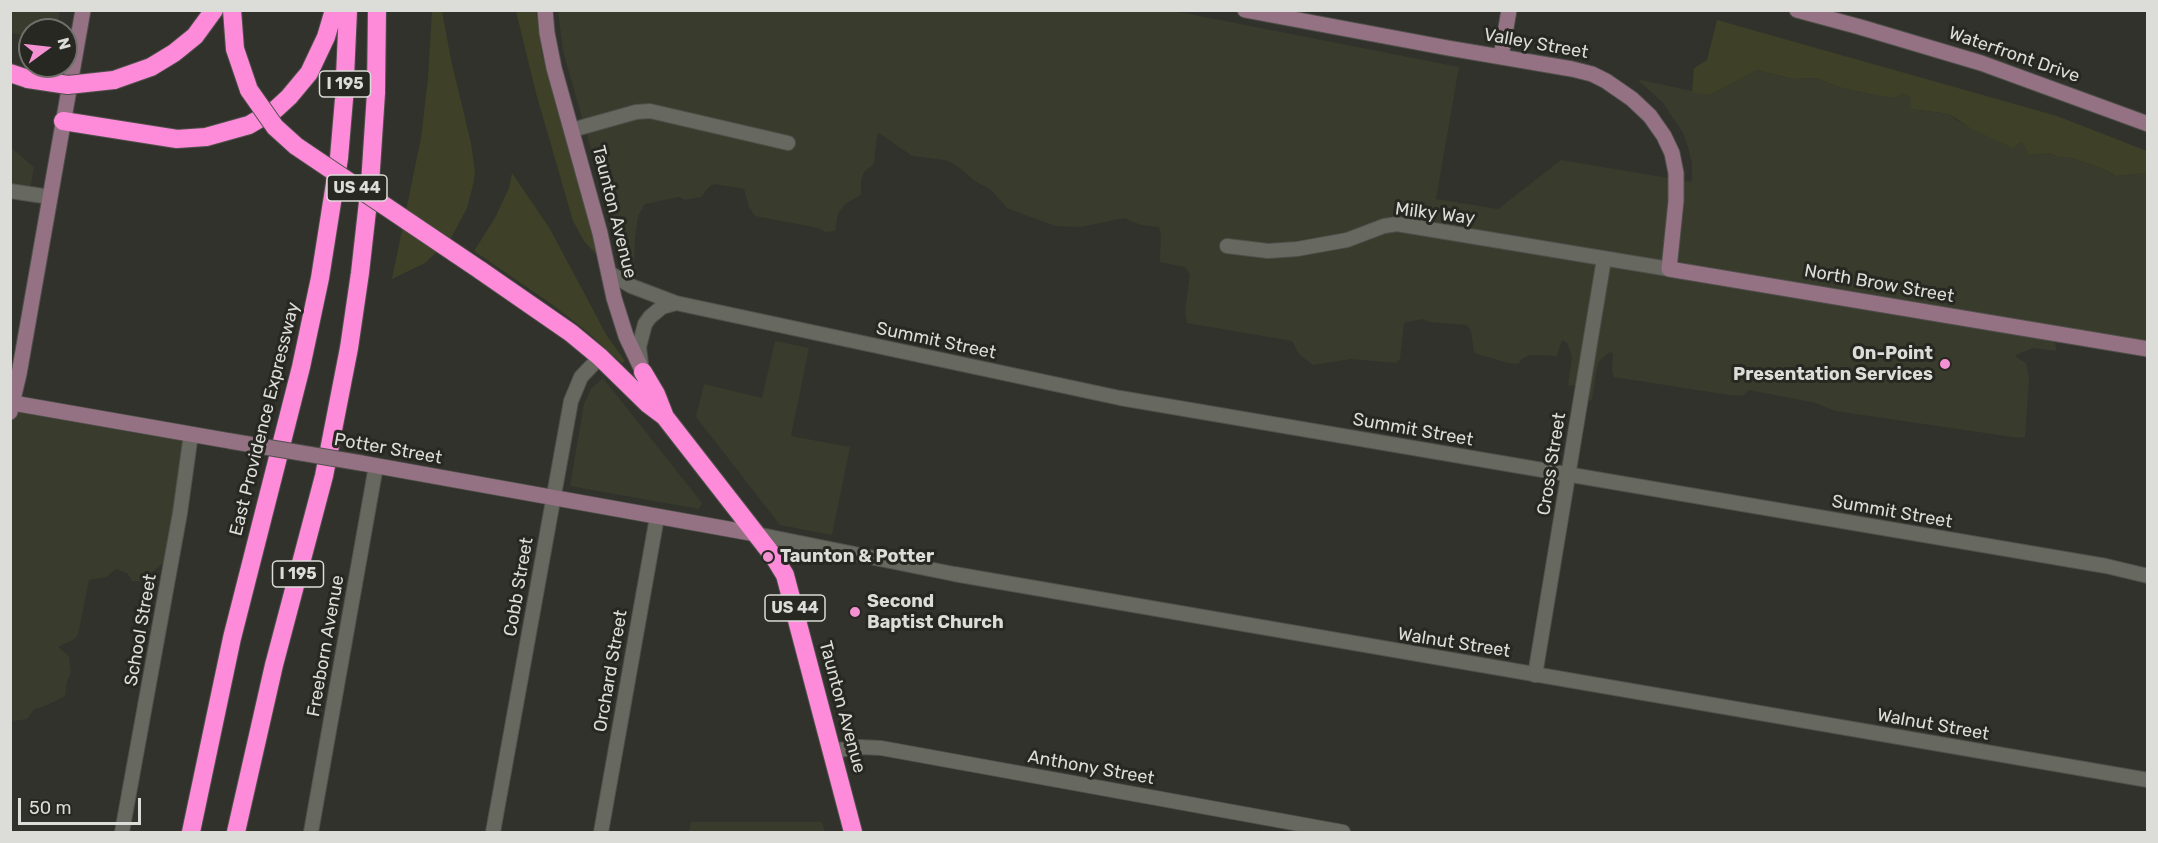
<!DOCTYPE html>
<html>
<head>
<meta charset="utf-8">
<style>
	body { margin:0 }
	#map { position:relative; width:2158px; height:843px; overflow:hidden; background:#31322b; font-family:Rubik,sans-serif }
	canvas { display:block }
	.frame { position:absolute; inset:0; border:12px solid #dcdcd8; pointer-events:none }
	.north { position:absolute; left:18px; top:18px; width:60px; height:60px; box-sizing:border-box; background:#272821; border:2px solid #6f706a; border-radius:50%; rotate:75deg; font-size:16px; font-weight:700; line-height:24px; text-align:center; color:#dcdcd8 }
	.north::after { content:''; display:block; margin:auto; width:21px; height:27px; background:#f491d3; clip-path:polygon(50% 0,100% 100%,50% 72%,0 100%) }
	.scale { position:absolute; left:18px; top:798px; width:123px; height:27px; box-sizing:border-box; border:3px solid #dcdcd8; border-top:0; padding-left:8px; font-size:18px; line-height:21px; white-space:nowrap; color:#dcdcd8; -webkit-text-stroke:4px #272821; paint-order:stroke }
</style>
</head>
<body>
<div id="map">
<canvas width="2158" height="843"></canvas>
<div class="frame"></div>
<div class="north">N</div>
<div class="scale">50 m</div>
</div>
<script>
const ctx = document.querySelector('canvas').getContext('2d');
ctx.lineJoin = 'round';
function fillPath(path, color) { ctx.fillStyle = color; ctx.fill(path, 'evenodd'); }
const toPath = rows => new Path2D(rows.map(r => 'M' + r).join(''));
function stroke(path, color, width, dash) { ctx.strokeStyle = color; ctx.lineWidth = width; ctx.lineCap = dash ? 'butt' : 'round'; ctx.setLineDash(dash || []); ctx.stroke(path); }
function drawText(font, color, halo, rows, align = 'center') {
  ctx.font = font + ' Rubik,sans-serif'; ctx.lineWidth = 6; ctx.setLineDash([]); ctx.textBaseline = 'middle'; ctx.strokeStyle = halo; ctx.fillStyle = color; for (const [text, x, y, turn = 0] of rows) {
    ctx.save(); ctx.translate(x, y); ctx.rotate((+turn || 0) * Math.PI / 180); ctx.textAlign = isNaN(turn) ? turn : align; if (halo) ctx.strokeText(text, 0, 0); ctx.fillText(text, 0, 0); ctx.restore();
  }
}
fillPath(toPath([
	[10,11,60,11,57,30,30,30,30,36,11,33],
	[558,11,1174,11,1459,67,1436,199,1498,209,1561,160,1692,182,1692,164,1688,147,1683,133,1663,103,1637,79,1710,95,1757,70,1793,79,1816,78,1842,88,1880,96,1896,98,1903,93,1911,98,1911,109,1949,114,1956,120,2012,148,2022,142,2029,155,2049,153,2058,157,2069,157,2106,170,2116,176,2147,173,2147,353,2054,340,2057,351,2033,348,2016,355,2017,358,2026,363,2029,378,2025,437,2019,438,1835,411,1816,403,1749,390,1743,396,1729,395,1614,377,1612,371,1613,353,1610,352,1600,360,1597,367,1592,400,1589,400,1580,393,1578,385,1568,386,1572,356,1567,343,1562,340,1557,356,1530,355,1522,359,1518,364,1508,363,1474,353,1471,331,1467,325,1429,322,1422,319,1404,323,1400,359,1396,363,1351,359,1313,365,1299,354,1292,341,1187,323,1185,310,1190,275,1185,267,1160,262,1161,235,1159,227,1141,225,1124,218,1081,227,1055,226,1007,208,991,190,975,181,956,165,945,160,912,156,879,133,877,136,874,164,864,172,861,180,861,195,845,204,838,214,835,231,825,232,818,228,755,216,749,207,744,189,714,184,709,187,701,197,685,200,679,197,645,204,638,216,635,238,634,261,638,277,629,270,623,261,563,51],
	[10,147,34,167,29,197,11,193],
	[775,341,809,348,791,436,850,447,832,535,780,525,696,417,704,384,762,398],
	[603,378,702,503,699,509,570,486,584,404,591,389],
	[11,409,189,434,169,576,163,563,141,581,132,581,127,573,116,569,106,577,89,580,78,635,73,640,58,647,69,656,71,673,67,681,65,696,45,706,34,709,27,719,14,721,11,720],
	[691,822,822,822,825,832,689,832]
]), '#393b2d');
fillPath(toPath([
	[432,11,442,11,451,60,471,143,475,172,473,185,467,208,450,240,425,263,392,279,421,138,428,78],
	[516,11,536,11,542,55,597,251,596,254,584,241,573,221,536,93],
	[1717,20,2057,116,2147,151,2147,173,2116,176,2106,170,2069,157,2058,157,2049,153,2029,155,2022,142,2012,148,1972,129,1949,114,1911,109,1911,98,1903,93,1896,98,1880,96,1842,88,1816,78,1793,79,1757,70,1710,95,1692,92,1694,68,1707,60],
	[512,173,550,229,607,336,625,361,622,363,585,330,550,303,474,251,495,218,509,188]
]), '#3e4127');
const street = toPath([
	[572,130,636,112,650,111,788,143],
	[10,191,50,197],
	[1227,246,1268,251,1297,249,1347,240,1384,226,1397,224,1669,269],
	[608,272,631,286,676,303,1120,398,2106,566,2148,576],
	[641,364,639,347,645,324,650,317,662,307,676,303],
	[756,534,954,574,2148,780],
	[1535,675,1604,259],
	[832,751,860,747,881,748,1343,832],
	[122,832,180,513,191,434],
	[311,832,376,466],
	[493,832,571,401,581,377,600,357],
	[601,832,657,517]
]);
const secondary = toPath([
	[545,10,547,33,554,68,600,233,614,298,626,336,643,372],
	[1245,10,1448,48,1572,69,1592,74,1606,81,1632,99,1650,116,1664,136,1672,153,1676,173,1676,201,1669,269,2148,349],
	[1797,10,1860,27,1981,63,2148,124],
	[1501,57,1509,10],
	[13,403,230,441],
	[10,412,19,374,83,10],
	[361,463,756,534]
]);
const highway = toPath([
	[232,10,235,49,249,90],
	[10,73,28,79],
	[114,80,151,67,174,53,195,36,214,10],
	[63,121,177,139,206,137,249,125,276,109,289,97,309,73,326,37,334,10],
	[480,270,571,333,600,357,648,404,664,416],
	[643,372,656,394,665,417,774,557,785,575,853,832],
	[191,832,232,638,301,367,320,278,339,158,344,99,348,10],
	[236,832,274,665,324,476,349,348,360,273,370,184,376,93,377,10]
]);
stroke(street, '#50504b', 16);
stroke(secondary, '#50504b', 17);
stroke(highway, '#50504b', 20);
stroke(street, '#676860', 14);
stroke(secondary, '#947284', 15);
stroke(highway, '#fd8bd9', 18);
const secondaryBridge = toPath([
	[230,441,361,463]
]);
const highwayBridge = toPath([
	[28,79,68,85,114,80],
	[249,90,275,127,296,146,480,270]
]);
stroke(secondaryBridge, '#50504b', 17, []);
stroke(highwayBridge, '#50504b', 20, []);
stroke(secondaryBridge, '#947284', 15);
stroke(highwayBridge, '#fd8bd9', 18);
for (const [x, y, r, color] of [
	[1945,364,6,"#f491d3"],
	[768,557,6,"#f491d3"],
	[855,612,6,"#f491d3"]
]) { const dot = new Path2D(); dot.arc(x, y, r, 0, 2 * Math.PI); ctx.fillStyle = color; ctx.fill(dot); stroke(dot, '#272821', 2); }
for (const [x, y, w] of [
	[345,84,51],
	[357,188,60],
	[298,574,51],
	[795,608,60]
]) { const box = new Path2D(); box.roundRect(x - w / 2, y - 13, w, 26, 4.5); ctx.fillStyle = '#272821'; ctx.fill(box); stroke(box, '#dcdcd8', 1.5); }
drawText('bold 16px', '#dcdcd8', null, [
	["I 195",345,84],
	["US 44",357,188],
	["I 195",298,574],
	["US 44",795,608]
]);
drawText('18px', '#dcdcd8', '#272821', [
	["Valley Street",1536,44,10],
	["Waterfront Drive",2014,55,19],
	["Taunton Avenue",614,212,76],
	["Milky Way",1435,214,7],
	["North Brow Street",1879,284,10],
	["Summit Street",936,341,12],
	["East Providence Expressway",265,419,-76],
	["Summit Street",1413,430,10],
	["Potter Street",388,449,10],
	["Cross Street",1552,464,-81],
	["Summit Street",1892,512,10],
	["Cobb Street",519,587,-80],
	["School Street",141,630,-80],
	["Walnut Street",1454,643,9],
	["Freeborn Avenue",326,646,-80],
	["Orchard Street",611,671,-80],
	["Taunton Avenue",842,707,75],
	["Walnut Street",1933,725,10],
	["Anthony Street",1091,768,10]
]);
drawText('bold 18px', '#dcdcd8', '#272821', [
	["On-Point",1933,354,"right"],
	["Presentation Services",1933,375,"right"],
	["Taunton & Potter",780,557],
	["Second",867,602],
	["Baptist Church",867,623]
], 'left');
</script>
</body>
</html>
